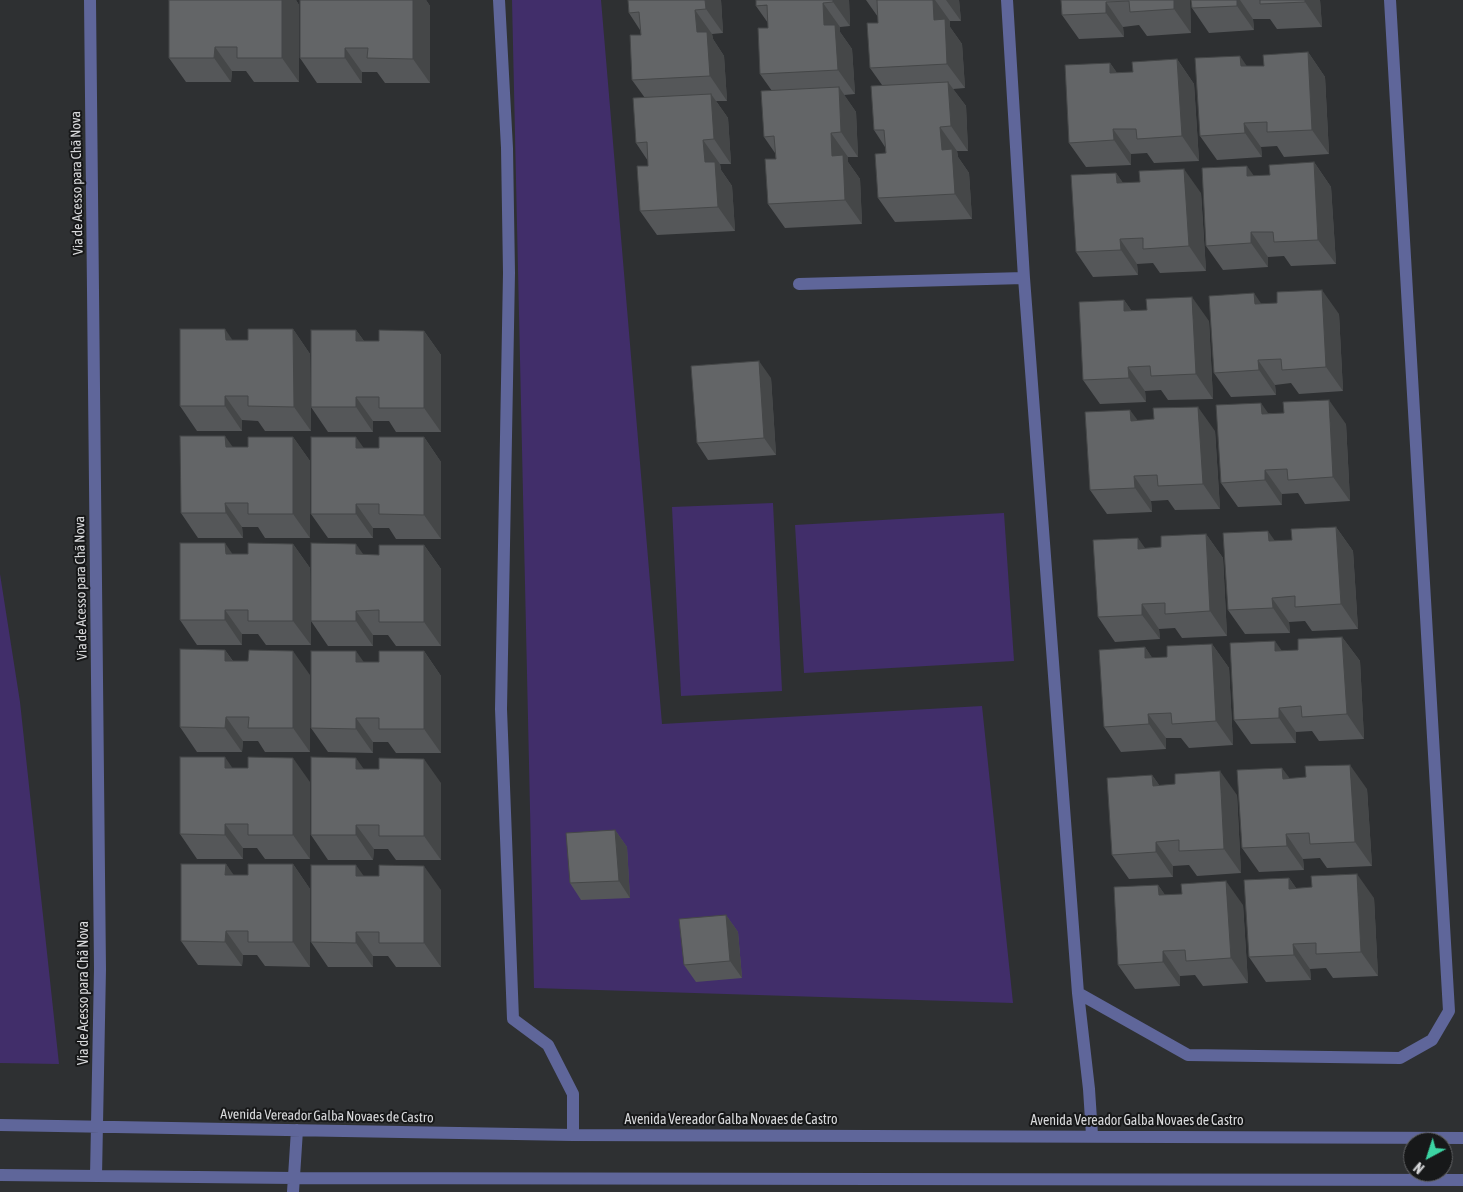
<!DOCTYPE html>
<html>
<head>
<meta charset="utf-8">
<style>
	body { margin:0 }
	#map { position:relative; width:1463px; height:1192px; overflow:hidden; background:#2e3032; font-family:"Asap Condensed",sans-serif }
	canvas { display:block }
	.north { position:absolute; left:1403px; top:1132px; width:50px; height:50px; box-sizing:border-box; background:#171819; border:1px solid #646567; border-radius:50%; rotate:220deg; font-size:14px; font-weight:700; line-height:20px; text-align:center; color:#d8d9db }
	.north::after { content:''; display:block; margin:auto; width:18px; height:22px; background:#3cd4a3; clip-path:polygon(50% 0,100% 100%,50% 72%,0 100%) }
</style>
</head>
<body>
<div id="map">
<canvas width="1463" height="1192"></canvas>
<div class="north">N</div>
</div>
<script>
const ctx = document.querySelector('canvas').getContext('2d');
ctx.lineJoin = 'round';
function fillPath(path, color) { ctx.fillStyle = color; ctx.fill(path, 'evenodd'); }
const toPath = rows => new Path2D(rows.map(r => 'M' + r).join(''));
function stroke(path, color, width, dash) { ctx.strokeStyle = color; ctx.lineWidth = width; ctx.lineCap = dash ? 'butt' : 'round'; ctx.setLineDash(dash || []); ctx.stroke(path); }
function drawText(font, color, halo, rows, align = 'center') {
  ctx.font = font + ' "Asap Condensed",sans-serif'; ctx.lineWidth = 4; ctx.setLineDash([]); ctx.textBaseline = 'middle'; ctx.strokeStyle = halo; ctx.fillStyle = color; for (const [text, x, y, turn = 0] of rows) {
    ctx.save(); ctx.translate(x, y); ctx.rotate((+turn || 0) * Math.PI / 180); ctx.textAlign = isNaN(turn) ? turn : align; if (halo) ctx.strokeText(text, 0, 0); ctx.fillText(text, 0, 0); ctx.restore();
  }
}
fillPath(toPath([
	[512,0,601,0,662,724,982,706,1013,1003,534,988],
	[773,503,782,691,681,696,672,507],
	[1004,513,1014,661,804,673,795,525],
	[0,574,20,702,59,1064,0,1063]
]), '#412e6a');
stroke(toPath([
	[90,0,100,969,96,1176],
	[499,0,507,148,509,273,501,709,513,1019,548,1045,573,1094,573,1135],
	[1007,0,1024,278,1078,993,1089,1089,1092,1135],
	[799,284,1024,278],
	[1078,993,1188,1055,1400,1058,1432,1040,1449,1011,1390,0],
	[0,1125,573,1135,1463,1138],
	[0,1175,294,1178,1463,1180],
	[293,1192,297,1130]
]), '#5f669a', 12);
fillPath(toPath([
	[169,0,296,0,299,5,299,82,254,82,246,71,232,71,231,82,186,82,169,58],
	[300,0,426,0,430,6,430,83,385,83,377,72,362,72,362,83,317,83,300,58],
	[628,0,721,0,723,33,712,34,713,39,724,56,727,101,716,101,728,118,731,164,720,164,721,170,732,186,735,231,657,235,640,211,648,166,648,161,636,143,645,98,632,80,641,35,640,30,629,13],
	[849,0,850,26,840,27,840,32,852,49,855,94,844,95,856,112,858,157,848,157,848,162,860,179,862,224,785,228,768,204,776,159,775,153,764,137,772,91,760,74,768,28,768,23,756,6],
	[866,0,959,0,961,21,950,21,950,27,962,44,965,88,953,89,966,106,968,151,957,151,958,157,969,173,972,219,895,222,878,198,886,153,885,147,874,130,882,85,870,68,878,23,878,17],
	[1061,0,1190,0,1191,33,1147,36,1139,25,1123,27,1124,37,1079,39,1062,15],
	[1191,0,1320,0,1322,27,1277,29,1270,19,1253,19,1254,30,1209,33,1192,8],
	[1308,52,1325,77,1329,154,1284,157,1277,146,1261,147,1262,157,1217,160,1200,136,1247,66,1264,66],
	[1177,59,1194,84,1199,161,1154,163,1147,153,1131,154,1131,165,1086,167,1069,143,1110,63,1117,73,1133,72],
	[1314,162,1331,187,1336,264,1291,266,1284,256,1268,257,1268,267,1223,270,1206,246,1254,176,1270,175],
	[1116,173,1123,183,1201,193,1206,271,1160,273,1153,263,1137,264,1138,275,1093,277,1076,252],
	[1124,300,1131,310,1209,321,1213,399,1168,400,1161,390,1145,391,1146,402,1100,404,1083,380],
	[1261,304,1339,314,1343,391,1299,394,1291,383,1275,385,1276,395,1231,397,1214,373],
	[293,329,310,354,311,431,265,431,258,421,242,420,242,431,197,431,180,406,233,340,248,340],
	[356,330,364,341,379,341,424,331,441,355,441,432,396,432,389,421,373,421,373,432,328,432,311,407],
	[771,378,776,455,708,460,697,443],
	[1268,413,1346,424,1350,501,1305,504,1298,493,1282,494,1282,505,1238,507,1221,483],
	[1138,420,1215,431,1220,509,1175,510,1168,500,1151,501,1152,512,1107,514,1090,490],
	[293,437,310,461,310,538,265,538,258,527,242,527,243,538,198,538,181,513,233,447,248,447],
	[424,437,441,462,441,539,396,539,389,528,373,528,373,538,328,538,311,514,363,448,379,448],
	[1336,527,1353,551,1358,629,1312,631,1305,621,1289,622,1290,633,1245,634,1228,610,1275,541,1292,540],
	[1206,534,1223,558,1227,636,1182,638,1175,628,1159,629,1160,639,1115,642,1098,617,1145,548,1161,547],
	[293,544,310,568,311,645,266,645,258,634,242,634,242,645,197,645,180,620,233,554,248,554],
	[424,545,441,569,441,646,396,646,388,635,373,635,373,646,328,646,311,621,363,555,379,555],
	[1342,637,1360,661,1364,739,1319,741,1312,731,1296,732,1296,743,1251,744,1234,720,1282,651,1298,650],
	[1212,644,1229,668,1233,745,1189,748,1181,738,1166,738,1166,749,1121,752,1104,727,1145,647,1152,658,1167,657],
	[225,650,233,661,310,675,310,752,265,752,258,741,243,741,242,752,197,752,180,727],
	[424,651,441,676,441,753,396,753,388,742,373,742,373,753,328,752,311,728,363,662,379,662],
	[233,768,310,782,310,859,265,859,257,848,243,848,243,859,197,859,180,834],
	[364,769,441,783,441,860,396,860,388,849,374,849,373,860,328,860,311,835],
	[1152,775,1159,785,1237,795,1241,873,1197,876,1189,865,1173,866,1173,877,1129,879,1112,855],
	[1290,778,1367,789,1372,866,1327,868,1320,858,1303,859,1304,870,1259,872,1242,848],
	[615,830,627,847,630,898,581,900,570,883],
	[226,864,233,875,248,875,293,864,310,889,310,967,265,966,257,955,243,955,242,966,198,965,181,941],
	[364,876,441,890,441,967,396,967,388,956,373,956,373,967,328,967,311,942],
	[1289,878,1296,888,1374,898,1378,976,1333,978,1326,968,1310,969,1311,980,1266,982,1249,957],
	[1158,885,1165,895,1243,905,1248,983,1203,986,1195,975,1180,976,1180,986,1135,989,1118,965],
	[726,915,738,932,742,978,696,982,684,965]
]), '#555759');
fillPath(toPath([
	[282,0,296,0,299,5,299,82,282,58],
	[413,0,426,0,430,6,430,83,413,59],
	[705,0,721,0,723,33,706,9],
	[833,0,849,0,850,26,833,2],
	[933,0,935,0,950,21,950,27,962,44,965,88,947,64,934,20],
	[946,0,959,0,961,21],
	[1174,0,1190,0,1191,33,1174,9],
	[1237,0,1240,0,1253,19,1254,30,1237,6],
	[1305,0,1320,0,1322,27,1305,2],
	[1106,2,1123,27,1124,37,1106,13],
	[823,3,840,27,840,32,852,49,855,94,838,70,824,25],
	[695,10,712,34,713,39,724,56,727,101,710,76,697,32],
	[215,47,232,71,231,82,214,58],
	[345,48,362,72,362,83,345,58],
	[1308,52,1325,77,1329,154,1312,130],
	[1240,56,1257,81,1241,66],
	[1177,59,1194,84,1199,161,1182,136],
	[1110,63,1127,87,1110,73],
	[948,82,966,106,968,151,951,126],
	[839,87,856,112,858,157,841,132],
	[711,94,728,118,731,164,714,139],
	[1244,123,1261,147,1262,157,1245,133],
	[940,127,957,151,958,157,969,173,972,219,955,194,942,150],
	[1113,129,1131,154,1131,165,1114,140],
	[831,133,848,157,848,162,860,179,862,224,845,200,832,156],
	[703,140,720,164,721,170,732,186,735,231,718,207,705,162],
	[1314,162,1331,187,1336,264,1318,240],
	[1247,166,1264,190,1247,176],
	[1184,169,1201,193,1206,271,1189,246],
	[1116,173,1133,197,1117,183],
	[1251,232,1268,257,1268,267,1251,243],
	[1120,239,1137,264,1138,275,1121,250],
	[1322,290,1339,314,1343,391,1326,367],
	[1254,293,1271,318,1255,304],
	[1192,297,1209,321,1213,399,1196,374],
	[1124,300,1141,324,1124,311],
	[225,329,242,354,226,340],
	[293,329,310,354,311,431,294,407],
	[356,330,373,354,356,341],
	[424,331,441,355,441,432,424,408],
	[1258,360,1275,385,1276,395,1259,370],
	[759,361,771,378,776,455,764,438],
	[1128,367,1145,391,1146,402,1129,378],
	[225,396,242,420,242,431,225,406],
	[356,397,373,421,373,432,356,407],
	[1329,400,1346,424,1350,501,1333,477],
	[1261,403,1278,427,1262,414],
	[1198,407,1215,431,1220,509,1203,484],
	[1130,410,1148,434,1131,421],
	[225,436,242,460,226,447],
	[293,437,310,461,310,538,293,514],
	[356,437,373,461,356,448],
	[424,437,441,462,441,539,424,515],
	[1265,470,1282,494,1282,505,1265,480],
	[1134,476,1151,501,1152,512,1135,488],
	[225,503,242,527,243,538,226,513],
	[356,504,373,528,373,538,356,514],
	[1336,527,1353,551,1358,629,1341,604],
	[1268,531,1285,555,1269,541],
	[1206,534,1223,558,1227,636,1210,611],
	[1138,538,1155,562,1138,549],
	[225,543,242,568,226,554],
	[293,544,310,568,311,645,293,621],
	[356,544,373,568,356,554],
	[424,545,441,569,441,646,424,622],
	[1272,598,1289,622,1290,633,1273,608],
	[1142,604,1159,629,1160,639,1142,615],
	[225,610,242,634,242,645,225,620],
	[356,611,373,635,373,646,356,621],
	[1342,637,1360,661,1364,739,1347,714],
	[1275,641,1292,665,1275,651],
	[1212,644,1229,668,1233,745,1216,721],
	[1145,647,1162,672,1145,658],
	[225,650,242,675,225,661],
	[293,651,310,675,310,752,293,728],
	[356,651,373,675,356,662],
	[424,651,441,676,441,753,424,729],
	[1279,708,1296,732,1296,743,1279,718],
	[1148,714,1166,738,1166,749,1149,724],
	[226,717,243,741,242,752,225,728],
	[356,718,373,742,373,753,356,729],
	[225,757,242,782,225,768],
	[293,758,310,782,310,859,293,835],
	[356,758,373,782,356,769],
	[424,759,441,783,441,860,424,836],
	[1350,765,1367,789,1372,866,1355,842],
	[1282,768,1300,792,1283,779],
	[1220,771,1237,795,1241,873,1224,849],
	[1152,775,1169,799,1153,786],
	[225,824,243,848,243,859,225,835],
	[356,825,374,849,373,860,356,835],
	[615,830,627,847,630,898,619,881],
	[1286,834,1303,859,1304,870,1287,846],
	[1156,842,1173,866,1173,877,1156,852],
	[226,864,243,888,225,875],
	[293,864,310,889,310,967,293,942],
	[356,865,373,889,356,876],
	[424,866,441,890,441,967,424,943],
	[1357,874,1374,898,1378,976,1361,952],
	[1289,878,1306,902,1289,889],
	[1226,881,1243,905,1248,983,1231,958],
	[1158,885,1175,909,1159,895],
	[726,915,738,932,742,978,730,961],
	[226,931,243,955,242,966,225,942],
	[356,932,373,956,373,967,356,943],
	[1293,944,1310,969,1311,980,1294,955],
	[1163,951,1180,976,1180,986,1163,962]
]), '#454748');
const building = toPath([
	[169,0,282,0,282,58,237,58,237,47,215,47,214,58,169,58,169,0],
	[300,0,413,0,413,59,367,58,368,48,345,48,345,58,300,58,300,0],
	[628,0,705,0,706,9,695,10,697,32,707,32,710,76,632,80,630,35,641,35,639,12,629,13,628,0],
	[756,0,833,0,833,2,823,3,824,25,835,25,838,70,760,74,758,28,768,28,767,5,756,6,756,0],
	[877,0,933,0,934,20,945,19,947,64,870,68,867,23,878,23,877,0],
	[1061,0,1174,0,1174,9,1130,12,1129,1,1106,2,1106,13,1062,15,1061,0],
	[1191,0,1237,0,1237,6,1192,8,1191,0],
	[1260,0,1305,0,1305,2,1260,4,1260,0],
	[1308,52,1312,130,1267,132,1267,122,1244,123,1245,133,1200,136,1195,58,1240,56,1241,66,1264,66,1263,55,1308,52],
	[1177,59,1182,136,1137,139,1136,129,1113,129,1114,140,1069,143,1065,65,1110,63,1110,73,1133,72,1132,62,1177,59],
	[948,82,951,126,940,127,942,150,952,149,955,194,878,198,875,154,886,153,884,130,874,130,871,86,948,82],
	[839,87,841,132,831,133,832,156,843,155,845,200,768,204,765,159,776,159,774,136,764,137,761,91,839,87],
	[711,94,714,139,703,140,705,162,715,162,718,207,640,211,637,166,648,166,647,142,636,143,633,98,711,94],
	[1314,162,1318,240,1274,242,1273,232,1251,232,1251,243,1206,246,1202,168,1247,166,1247,176,1270,175,1269,165,1314,162],
	[1184,169,1189,246,1143,249,1143,238,1120,239,1121,250,1076,252,1071,175,1116,173,1117,183,1140,182,1139,171,1184,169],
	[1322,290,1326,367,1282,370,1281,359,1258,360,1259,370,1214,373,1209,296,1254,293,1255,304,1277,303,1277,292,1322,290],
	[1192,297,1196,374,1151,376,1150,366,1128,367,1129,378,1083,380,1079,302,1124,300,1124,311,1147,310,1146,299,1192,297],
	[180,329,225,329,226,340,248,340,248,329,293,329,294,407,248,406,248,396,225,396,225,406,180,406,180,329],
	[311,330,356,330,356,341,379,341,379,330,424,331,424,408,379,408,379,397,356,397,356,407,311,407,311,330],
	[759,361,764,438,697,443,691,366,759,361],
	[1329,400,1333,477,1288,480,1287,469,1265,470,1265,480,1221,483,1216,405,1261,403,1262,414,1284,413,1283,402,1329,400],
	[1198,407,1203,484,1158,486,1157,475,1134,476,1135,488,1090,490,1085,412,1130,410,1131,421,1154,419,1153,408,1198,407],
	[180,436,225,436,226,447,248,447,248,437,293,437,293,514,248,514,248,503,225,503,226,513,181,513,180,436],
	[311,437,356,437,356,448,379,448,379,437,424,437,424,515,379,514,379,504,356,504,356,514,311,514,311,437],
	[1336,527,1341,604,1295,607,1295,596,1272,598,1273,608,1228,610,1223,533,1268,531,1269,541,1292,540,1291,529,1336,527],
	[1206,534,1210,611,1165,614,1165,603,1142,604,1142,615,1098,617,1093,540,1138,538,1138,549,1161,547,1161,536,1206,534],
	[180,543,225,543,226,554,248,554,248,543,293,544,293,621,248,621,248,610,225,610,225,620,180,620,180,543],
	[311,543,356,544,356,554,379,555,379,545,424,545,424,622,379,622,379,610,356,611,356,621,311,621,311,543],
	[1342,637,1347,714,1302,717,1301,706,1279,708,1279,718,1234,720,1230,643,1275,641,1275,651,1298,650,1298,639,1342,637],
	[1212,644,1216,721,1172,724,1171,713,1148,714,1149,724,1104,727,1099,650,1145,647,1145,658,1167,657,1167,646,1212,644],
	[180,649,225,650,225,661,248,661,249,650,293,651,293,728,248,728,249,717,226,717,225,728,180,727,180,649],
	[311,651,356,651,356,662,379,662,379,651,424,651,424,729,379,729,379,718,356,718,356,729,311,728,311,651],
	[180,757,225,757,225,768,248,768,248,757,293,758,293,835,248,835,248,824,225,824,225,835,180,834,180,757],
	[311,757,356,758,356,769,379,769,379,758,424,759,424,836,379,836,379,825,356,825,356,835,311,835,311,757],
	[1350,765,1355,842,1310,844,1309,833,1286,834,1287,846,1242,848,1237,770,1282,768,1283,779,1306,777,1305,766,1350,765],
	[1220,771,1224,849,1179,851,1179,840,1156,842,1156,852,1112,855,1107,778,1152,775,1153,786,1175,784,1175,774,1220,771],
	[615,830,619,881,570,883,566,833,615,830],
	[181,864,226,864,225,875,248,875,248,864,293,864,293,942,248,942,248,931,226,931,225,942,181,941,181,864],
	[311,865,356,865,356,876,379,876,379,865,424,866,424,943,379,943,379,932,356,932,356,943,311,942,311,865],
	[1357,874,1361,952,1316,954,1316,943,1293,944,1294,955,1249,957,1244,880,1289,878,1289,889,1312,887,1311,876,1357,874],
	[1226,881,1231,958,1186,961,1185,950,1163,951,1163,962,1118,965,1114,887,1158,885,1159,895,1182,894,1181,884,1226,881],
	[726,915,730,961,684,965,679,919,726,915]
]);
fillPath(building, '#636567');
stroke(building, '#454748', 1);
drawText('14px', '#d8d9db', '#171819', [
	["Via de Acesso para Chã Nova",77,183,-91],
	["Via de Acesso para Chã Nova",81,588,-91],
	["Via de Acesso para Chã Nova",84,993,-90],
	["Avenida Vereador Galba Novaes de Castro",327,1116,1],
	["Avenida Vereador Galba Novaes de Castro",731,1120],
	["Avenida Vereador Galba Novaes de Castro",1137,1121]
]);
</script>
</body>
</html>
